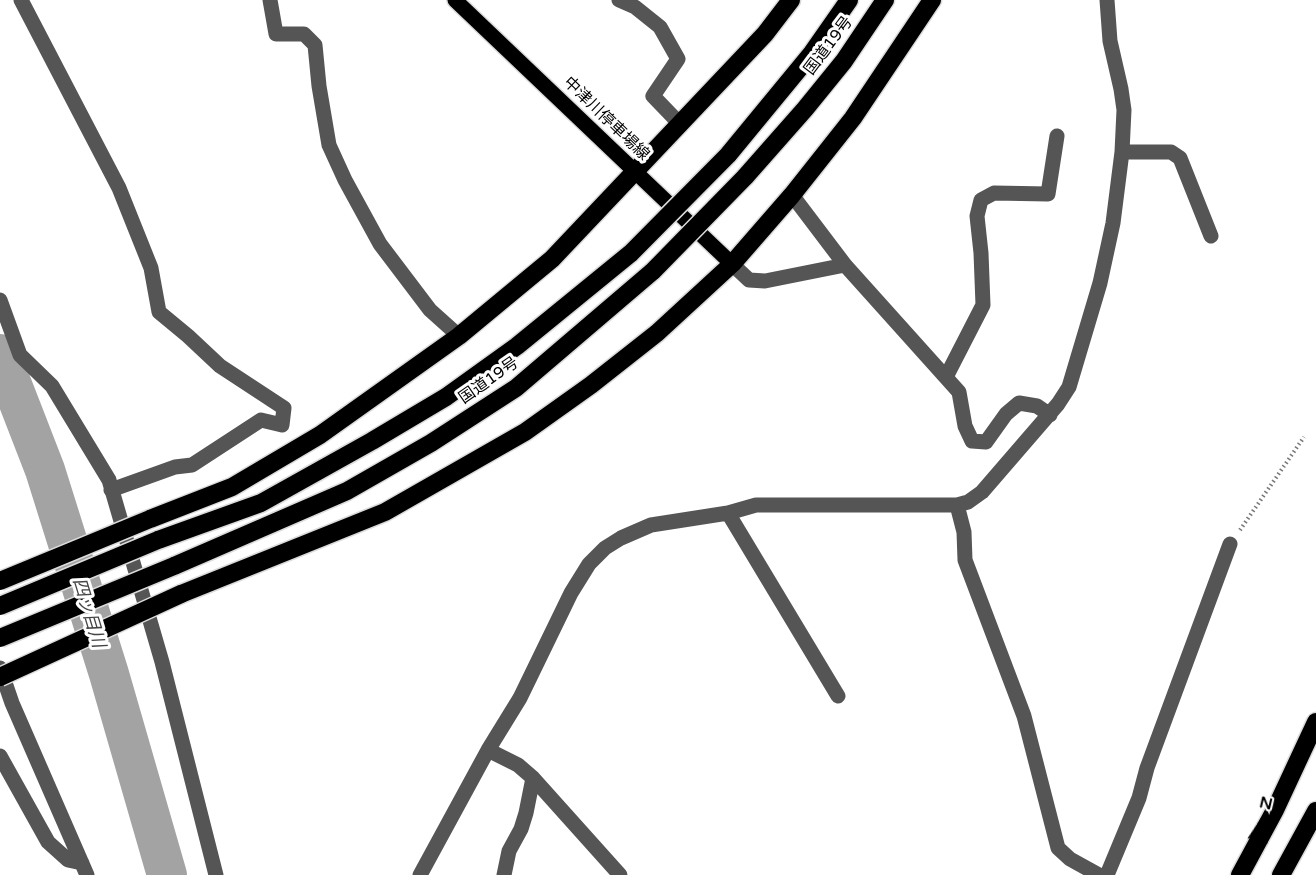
<!DOCTYPE html>
<html>
<head>
<meta charset="utf-8">
<style>
	body { margin:0 }
	#map { position:relative; width:1316px; height:875px; overflow:hidden; background:#fff; font-family:"Varela Round",sans-serif }
	canvas { display:block }
	.north { position:absolute; left:1232px; top:791px; width:60px; height:60px; -webkit-text-stroke:4px #fff; paint-order:stroke; rotate:13deg; font-size:16px; font-weight:700; line-height:24px; text-align:center; color:#000 }
	.north::after { content:''; display:block; margin:auto; width:21px; height:27px; background:#000; clip-path:polygon(50% 0,100% 100%,50% 72%,0 100%) }
</style>
</head>
<body>
<div id="map">
<canvas width="1316" height="875"></canvas>
<div class="north">N</div>
</div>
<script>
const ctx = document.querySelector('canvas').getContext('2d');
ctx.lineJoin = 'round';
const toPath = rows => new Path2D(rows.map(r => 'M' + r).join(''));
function stroke(path, color, width, dash) { ctx.strokeStyle = color; ctx.lineWidth = width; ctx.lineCap = dash ? 'butt' : 'round'; ctx.setLineDash(dash || []); ctx.stroke(path); }
function drawText(font, color, halo, rows, align = 'center') {
  ctx.font = font + ' "Varela Round","Noto Sans JP",sans-serif'; ctx.lineWidth = 6; ctx.setLineDash([]); ctx.textBaseline = 'middle'; ctx.strokeStyle = halo; ctx.fillStyle = color; for (const [text, x, y, turn = 0] of rows) {
    ctx.save(); ctx.translate(x, y); ctx.rotate((+turn || 0) * Math.PI / 180); ctx.textAlign = isNaN(turn) ? turn : align; if (halo) ctx.strokeText(text, 0, 0); ctx.fillText(text, 0, 0); ctx.restore();
  }
}
stroke(toPath([
	[0,354,45,470,109,674,167,875]
]), '#a3a3a3', 40);
const major = toPath([
	[455,0,732,264]
]);
const highway = toPath([
	[728,155,812,53,849,0],
	[745,177,805,109,844,61,885,0],
	[150,519,232,487,320,435,459,336,552,259,765,34,791,0],
	[158,540,261,503,372,441,446,397,517,346,631,253],
	[174,566,347,491,431,443,516,388,653,271],
	[181,594,385,512,525,432,591,385,657,333,732,264,792,195,853,118,932,0],
	[1240,875,1275,810,1316,722],
	[1281,875,1316,811]
]);
stroke(major, '#dbdbdb', 18);
stroke(highway, '#dbdbdb', 21);
stroke(toPath([
	[1240,530,1304,437]
]), '#777', 4, [1.5, 3]);
stroke(toPath([
	[21,0,119,188,151,268,159,312,188,336,220,366,284,408,282,425,261,420,192,465,175,467,111,490],
	[270,0,276,34,304,34,315,45,319,86,329,145,345,180,380,244,430,310,459,336],
	[619,0,635,7,660,27,678,59,653,96,679,123],
	[1122,152,1171,152,1180,158,1211,236],
	[792,195,845,265],
	[732,264,749,280,765,281,845,265,959,392,965,426,972,441,986,442,1006,414,1019,403,1037,406,1050,415],
	[0,300,20,355,52,386,109,480,162,662,216,875],
	[946,377,983,305,981,253,977,216,981,200,994,193,1048,194,1057,136],
	[957,505,964,532,965,560,1024,716,1058,848,1070,859,1099,875],
	[728,513,838,696],
	[0,668,12,703,87,875],
	[488,750,518,765,533,778,620,875],
	[0,756,48,842,68,860,82,863],
	[420,875,488,750,520,698,571,593,589,564,605,548,621,538,651,525,728,513,756,505,957,505,968,502,982,492,1058,404,1069,387,1100,283,1113,223,1122,152,1124,110,1121,89,1110,41,1107,0],
	[504,875,509,851,521,829,526,813,533,778],
	[1107,875,1139,798,1147,768,1230,544]
]), '#555', 15);
stroke(major, '#000', 15);
stroke(highway, '#000', 18);
const highwayBridge = toPath([
	[631,253,728,155],
	[653,271,745,177],
	[0,581,150,519],
	[0,606,158,540],
	[0,638,174,566],
	[0,677,181,594]
]);
stroke(highwayBridge, '#dbdbdb', 21, []);
stroke(highwayBridge, '#000', 18);
drawText('16px', '#000', '#fff', [
	["国道19号",829,46,-53],
	["中津川停車場線",606,119,44],
	["国道19号",489,381,-35]
]);
drawText('italic 18px', '#444', '#fff', [
	["四ッ目川",88,613,73]
]);
</script>
</body>
</html>
